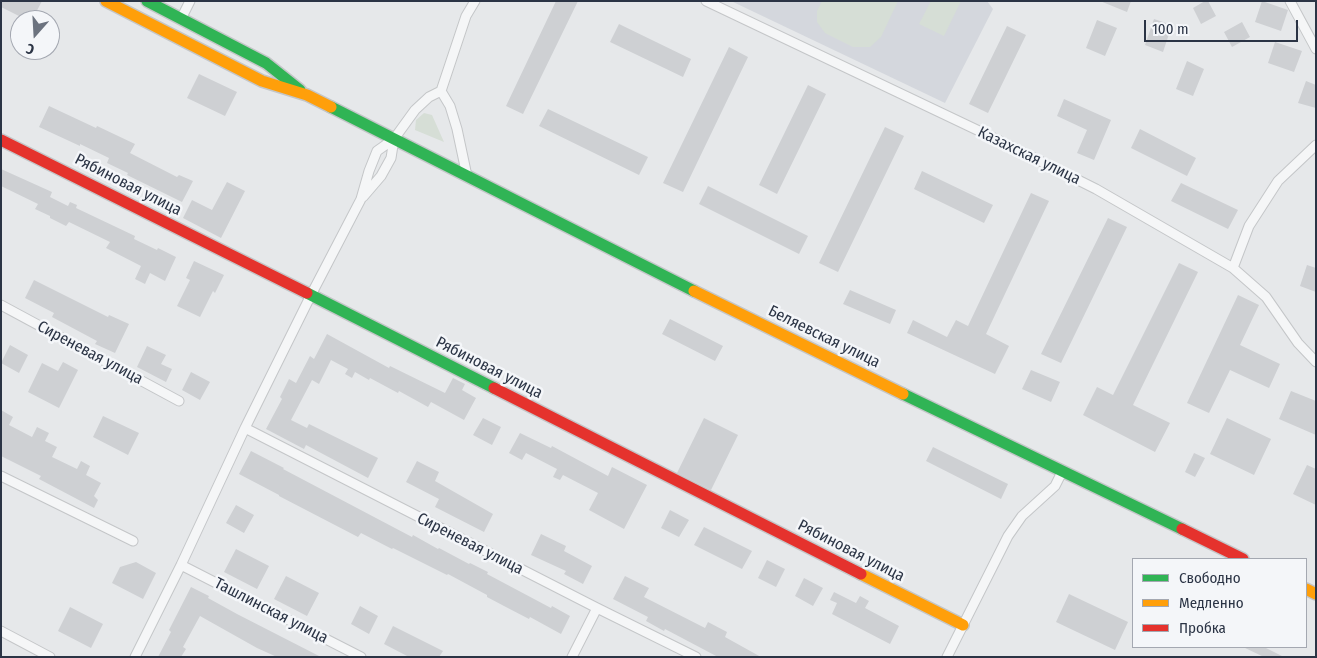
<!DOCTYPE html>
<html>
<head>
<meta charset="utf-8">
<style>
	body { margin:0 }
	#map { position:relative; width:1317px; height:658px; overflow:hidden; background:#e6e8ea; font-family:"Fira Sans Condensed",sans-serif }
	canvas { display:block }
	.frame { position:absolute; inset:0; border:2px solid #2b3445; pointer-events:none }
	.legend { position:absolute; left:1132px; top:558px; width:175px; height:90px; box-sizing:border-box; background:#f4f6f9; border:1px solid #a4a8b1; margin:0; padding:6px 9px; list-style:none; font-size:15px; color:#2b3445 }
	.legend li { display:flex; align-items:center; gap:10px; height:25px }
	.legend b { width:25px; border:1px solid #a4a8b1 }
	.north { position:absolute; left:10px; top:10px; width:50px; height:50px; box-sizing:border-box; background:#f4f6f9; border:1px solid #a4a8b1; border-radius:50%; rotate:199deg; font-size:14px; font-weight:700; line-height:20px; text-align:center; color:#2b3445 }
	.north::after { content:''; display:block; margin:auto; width:18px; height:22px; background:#6c737f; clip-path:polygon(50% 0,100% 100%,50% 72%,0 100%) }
	.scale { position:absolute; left:1144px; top:20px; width:154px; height:22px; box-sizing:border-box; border:2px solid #2b3445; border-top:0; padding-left:6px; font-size:15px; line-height:18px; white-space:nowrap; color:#2b3445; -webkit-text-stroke:4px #f4f6f9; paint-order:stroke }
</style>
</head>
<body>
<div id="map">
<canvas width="1317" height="658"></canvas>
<div class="frame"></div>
<ul class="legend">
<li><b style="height:6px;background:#30b455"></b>Свободно</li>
<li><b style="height:6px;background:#ff9f0a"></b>Медленно</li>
<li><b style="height:6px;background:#e5322d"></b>Пробка</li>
</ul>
<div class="north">С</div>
<div class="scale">100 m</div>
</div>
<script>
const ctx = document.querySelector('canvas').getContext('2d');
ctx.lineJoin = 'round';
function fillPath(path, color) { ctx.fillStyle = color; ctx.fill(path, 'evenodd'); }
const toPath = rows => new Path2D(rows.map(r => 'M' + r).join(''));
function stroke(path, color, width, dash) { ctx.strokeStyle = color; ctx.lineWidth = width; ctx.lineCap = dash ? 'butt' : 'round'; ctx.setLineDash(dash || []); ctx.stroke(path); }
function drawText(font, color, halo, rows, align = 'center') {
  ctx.font = font + ' "Fira Sans Condensed",sans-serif'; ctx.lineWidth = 5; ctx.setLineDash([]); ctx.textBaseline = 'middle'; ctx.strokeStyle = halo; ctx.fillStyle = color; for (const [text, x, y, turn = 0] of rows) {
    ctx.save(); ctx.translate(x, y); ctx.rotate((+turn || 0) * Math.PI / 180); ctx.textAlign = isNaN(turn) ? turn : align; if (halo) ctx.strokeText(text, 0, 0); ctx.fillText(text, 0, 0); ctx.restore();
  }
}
fillPath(toPath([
	[731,1,987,1,993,9,945,103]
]), '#d4d7dd');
fillPath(toPath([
	[822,1,898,1,881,37,870,47,853,47,825,33,817,22,817,11],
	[931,1,961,1,944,36,919,24],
	[424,113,432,115,444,142,415,130,416,120]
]), '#d6ded6');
fillPath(toPath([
	[1,1,42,1,32,20,27,20,1,7],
	[556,1,578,1,523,114,506,106],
	[1100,1,1131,1,1127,12],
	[1205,1,1208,1,1216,16,1201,24,1193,8],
	[1262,1,1288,10,1281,31,1255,22],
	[1154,19,1172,25,1163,52,1145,45],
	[1097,20,1117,28,1105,56,1086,48],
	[1242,22,1250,37,1232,47,1224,32],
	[619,24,691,59,683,77,610,42],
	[1007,26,1026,35,988,113,969,104],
	[1275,42,1302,51,1294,72,1268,63],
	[729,47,748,57,683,192,663,183],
	[1187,61,1204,69,1193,96,1176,89],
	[199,74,237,92,225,116,187,98],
	[1306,81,1316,85,1316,108,1298,103],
	[808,85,826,94,777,194,759,185],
	[1064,99,1111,120,1094,160,1077,153,1087,130,1057,116],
	[49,106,96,128,97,126,135,144,130,153,177,177,179,175,193,181,182,202,127,175,128,173,107,163,109,158,80,144,80,146,39,127],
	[548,109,648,157,639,175,539,126],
	[885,127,904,136,838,272,819,263],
	[1140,129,1196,158,1187,176,1131,148],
	[1,169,52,192,50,197,68,206,70,202,77,205,76,208,135,236,134,239,157,250,158,248,176,257,165,281,150,273,145,284,135,279,141,266,106,248,110,242,69,222,66,226,50,218,50,216,35,209,38,204,1,186],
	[922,171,993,205,984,223,914,189],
	[227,182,245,191,221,238,183,218,192,200,212,210],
	[1181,183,1238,210,1228,229,1171,201],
	[708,186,808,236,799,254,699,204],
	[1031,193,1049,201,986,334,1009,346,995,374,907,333,913,320,947,337,956,320,968,326],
	[1108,218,1127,227,1061,363,1041,354],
	[194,261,224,275,215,293,213,291,200,317,177,306,190,280,186,278],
	[1179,263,1198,272,1133,405,1170,423,1155,452,1083,415,1097,387,1113,395],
	[1307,265,1316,268,1316,292,1300,286],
	[34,280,108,317,109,315,129,324,115,353,95,344,97,341,52,317,54,313,25,298],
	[850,290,896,310,890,324,843,304],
	[1238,295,1259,305,1240,345,1280,364,1269,388,1230,370,1209,413,1187,403],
	[670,319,723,346,715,361,662,334],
	[327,334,389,368,390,366,445,393,453,378,465,384,462,390,476,398,464,420,431,402,428,407,399,391,398,393,370,378,369,380,355,372,352,378,345,374,348,369,331,360,319,384,312,380,291,420,307,428,309,424,378,458,368,478,306,445,304,449,266,429,282,399,280,397,289,379,296,383,310,356,314,359],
	[10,345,28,355,19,373,1,363],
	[147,346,166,355,161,364,172,369,166,382,137,367],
	[63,362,78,370,59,408,28,392,42,363,58,371],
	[1031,370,1060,382,1051,402,1022,389],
	[191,372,210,382,200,400,182,390],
	[1291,391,1316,401,1316,435,1279,419],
	[1,410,13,417,9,425,32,437,37,427,49,433,45,441,57,447,52,457,77,469,81,461,90,466,86,475,101,483,94,496,98,500,94,508,39,479,41,476,1,456],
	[103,416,139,433,128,455,93,437],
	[483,418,501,427,492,445,473,435],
	[704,418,738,435,711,490,677,473],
	[1227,418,1271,439,1254,475,1210,454],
	[520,433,551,448,552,446,608,476,612,467,647,485,624,529,589,510,598,493,563,475,560,480,553,477,557,469,526,453,522,460,509,453],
	[933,447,1008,484,1001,499,926,461],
	[251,451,284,468,283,469,412,537,413,535,438,549,439,548,469,564,470,563,488,572,487,574,551,608,552,606,570,616,561,634,530,617,529,619,504,606,487,597,487,595,448,574,447,575,393,548,392,549,361,533,358,537,279,496,279,495,239,474],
	[1194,453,1205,458,1195,477,1185,472],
	[417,461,439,472,435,481,493,514,484,532,435,507,439,499,406,482],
	[1307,465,1316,469,1316,505,1293,494],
	[236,505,254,515,244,533,226,523],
	[670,510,689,520,679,537,661,528],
	[704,527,752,551,742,569,694,545],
	[541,534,566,546,564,551,592,566,583,584,564,574,566,571,531,555],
	[236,549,269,566,257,589,224,572],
	[767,560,785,569,776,587,758,578],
	[136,562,156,573,143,599,112,583,120,567],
	[286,576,319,593,307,616,274,599],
	[625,576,649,588,644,597,705,628,708,622,727,632,725,637,761,657,718,657,665,629,664,631,646,621,648,617,613,599],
	[804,578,823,588,813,606,795,596],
	[191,587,209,596,208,598,237,614,321,657,277,657,257,648,200,616,183,647,186,649,181,657,158,657,171,632,169,630],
	[834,592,856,603,860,596,869,601,865,608,899,626,890,644,832,614,837,603,830,600],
	[1069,594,1128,622,1115,650,1056,622],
	[360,606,378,616,369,634,351,624],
	[70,607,103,624,91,648,58,631],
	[393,626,443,651,439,657,409,657,384,644],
	[1243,647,1264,647,1284,657,1264,657]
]), '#ced0d3');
const street = toPath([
	[706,1,996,139,1096,189,1233,268,1266,297,1298,343,1316,362],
	[1290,1,1316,49],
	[181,19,190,1],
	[441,91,450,106,457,129,467,176],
	[363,197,381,176,391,158,394,139],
	[1233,268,1249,226,1278,181,1316,145],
	[1,305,179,401],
	[245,428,597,608,696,657],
	[1,476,133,541],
	[181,565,361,657],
	[1,631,50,657],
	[135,657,181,565,245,428,311,295,361,199,369,171,377,151,394,139,415,110,429,97,441,91,466,16,475,1],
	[572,657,597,608],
	[947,657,1008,536,1022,516,1055,486,1062,472]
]);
const fast = toPath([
	[147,1,266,63,300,90],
	[331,107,694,291],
	[307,293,494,388],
	[903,394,1182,529]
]);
const slow = toPath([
	[106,1,262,81,307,95,331,107],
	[694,291,903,394],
	[861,574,963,625],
	[1306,589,1316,594]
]);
const jam = toPath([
	[1,140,307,293],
	[494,388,861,574],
	[1182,529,1243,559]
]);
stroke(street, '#c4c6c8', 11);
stroke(fast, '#c4c6c8', 14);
stroke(slow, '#c4c6c8', 14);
stroke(jam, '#c4c6c8', 14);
stroke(street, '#f5f6f7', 9);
stroke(fast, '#30b455', 11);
stroke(slow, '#ff9f0a', 11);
stroke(jam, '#e5322d', 11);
drawText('16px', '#2b3445', '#f4f6f9', [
	["Казахская улица",1029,156,26],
	["Рябиновая улица",128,185,27],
	["Беляевская улица",824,337,26],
	["Сиреневая улица",90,353,28],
	["Рябиновая улица",489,368,27],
	["Сиреневая улица",470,544,27],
	["Рябиновая улица",851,551,27],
	["Ташлинская улица",271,611,27]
]);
</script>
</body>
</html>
